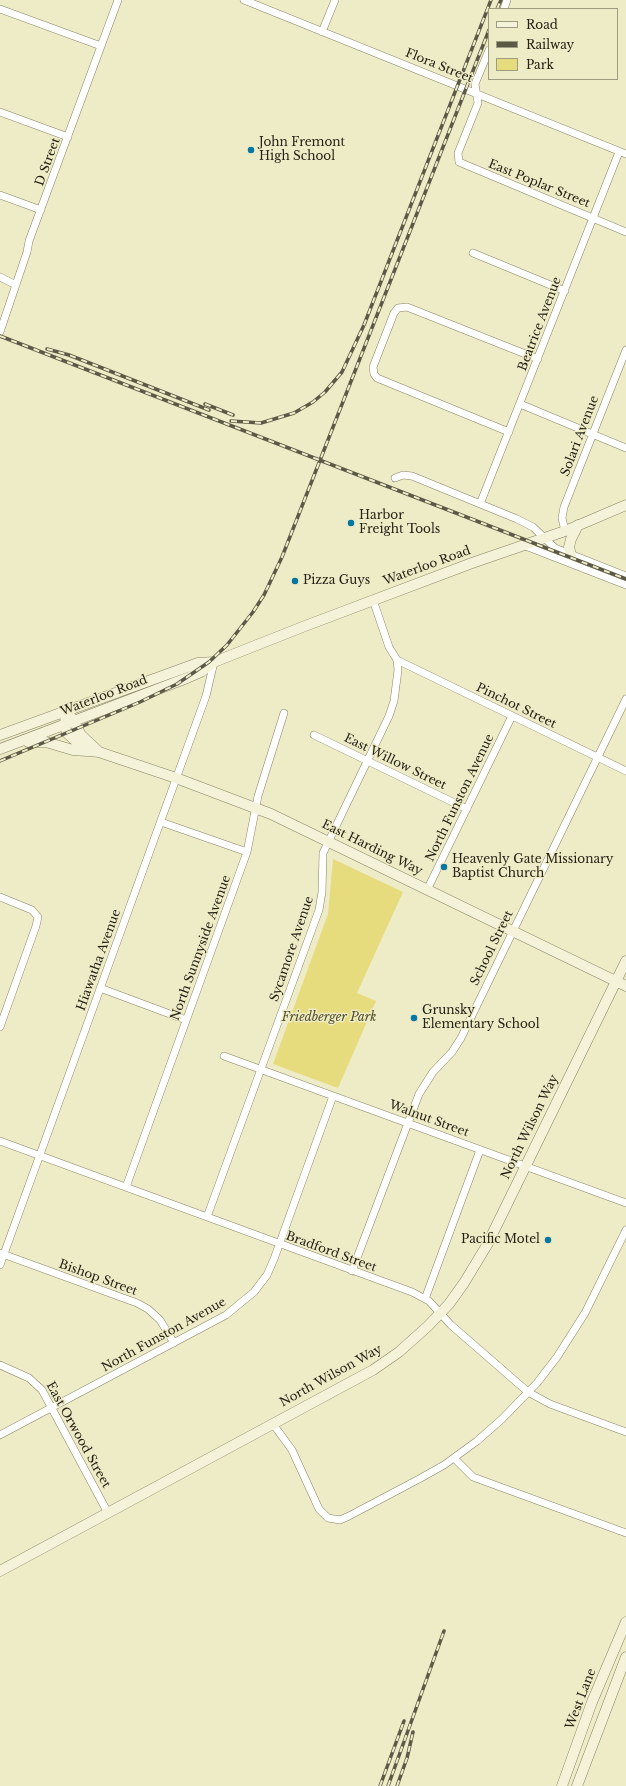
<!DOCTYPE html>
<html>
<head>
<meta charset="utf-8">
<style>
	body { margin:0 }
	#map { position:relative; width:626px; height:1786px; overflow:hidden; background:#eeebc7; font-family:"Libre Baskerville",serif }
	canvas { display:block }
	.legend { position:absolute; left:488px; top:8px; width:130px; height:72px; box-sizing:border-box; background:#eeebc7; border:1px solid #9d9b80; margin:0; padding:5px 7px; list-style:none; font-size:12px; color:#242215 }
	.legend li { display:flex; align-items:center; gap:8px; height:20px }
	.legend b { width:20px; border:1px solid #9d9b80 }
</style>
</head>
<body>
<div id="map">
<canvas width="626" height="1786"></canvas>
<ul class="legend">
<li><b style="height:5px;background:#f5f2da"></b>Road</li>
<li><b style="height:5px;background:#5c5a46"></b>Railway</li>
<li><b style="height:11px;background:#e6dc7d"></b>Park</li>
</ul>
</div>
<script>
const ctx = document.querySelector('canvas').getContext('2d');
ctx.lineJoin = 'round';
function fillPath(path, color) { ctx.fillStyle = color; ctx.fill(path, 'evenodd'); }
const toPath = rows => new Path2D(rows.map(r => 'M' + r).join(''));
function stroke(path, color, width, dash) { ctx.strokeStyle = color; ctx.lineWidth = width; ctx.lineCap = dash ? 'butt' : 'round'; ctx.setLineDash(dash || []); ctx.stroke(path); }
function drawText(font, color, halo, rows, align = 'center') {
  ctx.font = font + ' "Libre Baskerville",serif'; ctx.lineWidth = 3; ctx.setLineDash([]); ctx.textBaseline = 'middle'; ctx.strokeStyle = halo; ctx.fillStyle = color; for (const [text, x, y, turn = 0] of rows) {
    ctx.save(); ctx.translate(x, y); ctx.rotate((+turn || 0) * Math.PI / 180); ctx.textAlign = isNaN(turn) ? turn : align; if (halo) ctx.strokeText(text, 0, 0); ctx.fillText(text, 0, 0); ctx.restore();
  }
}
fillPath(toPath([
	[333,859,403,892,357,993,376,1001,338,1088,273,1064,328,914]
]), '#e6dc7d');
const street = toPath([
	[244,0,626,154],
	[0,9,101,46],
	[504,9,507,0],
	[322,32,335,0],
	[489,50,475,84,478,103,458,153,459,162,626,232],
	[0,112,68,137],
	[0,195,41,210],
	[473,253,565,291],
	[0,277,16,285],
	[0,332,27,252,29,241,118,0],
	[520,404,626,448],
	[509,432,377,378,374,374,373,367,394,313,398,308,407,307,538,359],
	[395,478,403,475,412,476,517,519,533,527,555,548,626,576],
	[480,504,619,152],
	[565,531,562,518,564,507,626,350],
	[523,545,626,585],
	[397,660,626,771],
	[314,735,467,809],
	[161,822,247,852],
	[427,890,512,716],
	[0,897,32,910,38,917,36,926,0,1027],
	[100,988,186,1020],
	[224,1056,626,1203],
	[0,1141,412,1292,429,1301,451,1325,528,1392,550,1404,626,1432],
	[126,1187,247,852,258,796,284,713],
	[207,1217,319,910,322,892,323,853,389,716,394,701,398,670,397,660,389,647,373,600],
	[0,1253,137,1303,148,1309,160,1320,174,1343],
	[0,1265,206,696,214,662],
	[352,1271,419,1094,433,1072,452,1052,461,1038,626,699],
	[425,1299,480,1150],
	[0,1365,29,1378,42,1390,108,1513],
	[273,1424,292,1450,319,1509,328,1518,340,1520,349,1516,419,1479,444,1465,477,1441,502,1419,537,1383,557,1357,585,1313,626,1230],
	[0,1435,226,1315,254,1292,267,1275,274,1259,333,1096],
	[454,1458,473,1477,626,1533]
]);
const secondary = toPath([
	[571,555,569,547,571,539,578,525],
	[66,711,65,726,67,733,82,747,90,751,99,752,176,778,271,814,626,986],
	[71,717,81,735,99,752],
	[0,735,198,663,214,662],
	[28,742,46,742,73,750,87,751],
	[0,749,187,678,201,672,214,662,305,626,472,563,565,531,626,505],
	[0,1571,373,1370,399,1352,428,1326,449,1304,464,1283,487,1245,626,961],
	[562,1786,592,1702,626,1622],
	[577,1786,626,1657]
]);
stroke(street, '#878463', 8);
stroke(secondary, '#878463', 11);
stroke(street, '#fff', 7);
stroke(secondary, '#f5f2da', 10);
const rail = toPath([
	[497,9,501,0],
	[0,336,626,579],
	[47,349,69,355,209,410],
	[205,404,233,415],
	[231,421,261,423,294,413,313,402,325,392,342,372,364,325,491,0],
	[0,761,140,702,177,684,209,662,227,645,253,612,264,595,282,557,489,30],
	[380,1786,404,1721],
	[388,1786,444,1631],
	[397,1786,407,1758,413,1732]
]);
stroke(rail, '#5c5a46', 3.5);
stroke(rail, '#eeebc7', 2, [6]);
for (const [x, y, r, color] of [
	[251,150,4,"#0577a1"],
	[351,523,4,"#0577a1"],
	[295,581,4,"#0577a1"],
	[444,867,4,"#0577a1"],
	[414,1018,4,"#0577a1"],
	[548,1240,4,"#0577a1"]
]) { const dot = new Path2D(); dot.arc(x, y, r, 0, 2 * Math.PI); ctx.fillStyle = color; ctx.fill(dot); stroke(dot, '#eeebc7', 1.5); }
drawText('12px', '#242215', '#eeebc7', [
	["Flora Street",439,66,22],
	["D Street",48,162,-70],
	["East Poplar Street",539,184,22],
	["Beatrice Avenue",540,324,-69],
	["Solari Avenue",580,436,-69],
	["Waterloo Road",427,566,-20],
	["Waterloo Road",104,696,-21],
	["Pinchot Street",516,706,26],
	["East Willow Street",395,762,26],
	["North Funston Avenue",460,798,-64],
	["East Harding Way",372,848,26],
	["North Sunnyside Avenue",201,948,-70],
	["School Street",492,948,-64],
	["Sycamore Avenue",292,949,-71],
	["Hiawatha Avenue",99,960,-70],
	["Walnut Street",429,1119,20],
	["North Wilson Way",530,1127,-64],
	["Bradford Street",331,1252,20],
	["Bishop Street",98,1278,20],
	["North Funston Avenue",164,1335,-29],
	["North Wilson Way",331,1376,-29],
	["East Orwood Street",78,1435,61],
	["West Lane",581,1699,-69]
]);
drawText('12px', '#242215', '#eeebc7', [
	["John Fremont",259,143],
	["High School",259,157],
	["Harbor",359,516],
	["Freight Tools",359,530],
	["Pizza Guys",303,581],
	["Heavenly Gate Missionary",452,860],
	["Baptist Church",452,874],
	["Grunsky",422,1011],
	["Elementary School",422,1025],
	["Pacific Motel",540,1240,"right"]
], 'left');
drawText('italic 12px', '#514d24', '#eeebc7', [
	["Friedberger Park",329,1018]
]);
</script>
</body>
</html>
